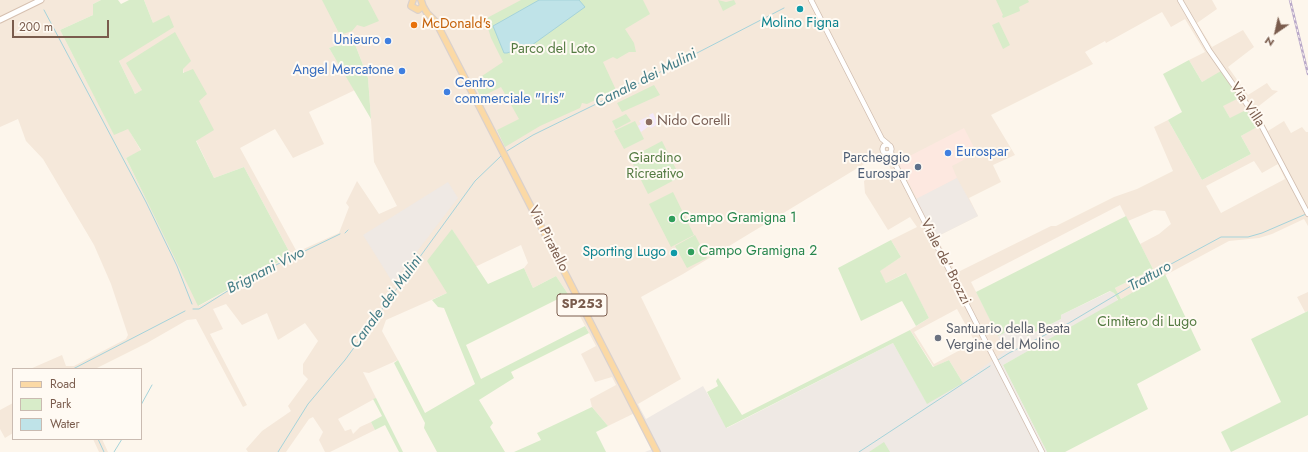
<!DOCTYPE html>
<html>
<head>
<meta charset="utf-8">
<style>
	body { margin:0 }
	#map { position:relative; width:1308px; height:452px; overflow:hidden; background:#fdf6ec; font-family:Jost,sans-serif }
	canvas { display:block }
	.legend { position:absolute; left:12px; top:368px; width:130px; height:72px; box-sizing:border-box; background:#fffaf3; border:1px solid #cabbb1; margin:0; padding:5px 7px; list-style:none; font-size:12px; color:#7a5c4d }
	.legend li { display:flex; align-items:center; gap:8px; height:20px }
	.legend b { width:20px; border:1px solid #cabbb1 }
	.north { position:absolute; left:1256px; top:12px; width:40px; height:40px; -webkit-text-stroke:3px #fffaf3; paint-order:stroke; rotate:214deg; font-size:11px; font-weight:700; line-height:16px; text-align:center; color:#7a5c4d }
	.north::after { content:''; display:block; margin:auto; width:14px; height:18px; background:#7a5c4d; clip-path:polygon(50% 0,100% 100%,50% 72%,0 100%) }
	.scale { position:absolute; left:12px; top:20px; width:97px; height:18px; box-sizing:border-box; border:2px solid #7a5c4d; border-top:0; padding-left:5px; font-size:12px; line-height:14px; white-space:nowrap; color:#7a5c4d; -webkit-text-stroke:3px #fffaf3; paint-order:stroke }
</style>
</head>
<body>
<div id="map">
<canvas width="1308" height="452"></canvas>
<ul class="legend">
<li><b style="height:5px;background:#fbd9a5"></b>Road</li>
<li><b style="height:11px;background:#d8ecc9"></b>Park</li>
<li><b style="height:11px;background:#bfe3e8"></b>Water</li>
</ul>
<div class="north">N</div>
<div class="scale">200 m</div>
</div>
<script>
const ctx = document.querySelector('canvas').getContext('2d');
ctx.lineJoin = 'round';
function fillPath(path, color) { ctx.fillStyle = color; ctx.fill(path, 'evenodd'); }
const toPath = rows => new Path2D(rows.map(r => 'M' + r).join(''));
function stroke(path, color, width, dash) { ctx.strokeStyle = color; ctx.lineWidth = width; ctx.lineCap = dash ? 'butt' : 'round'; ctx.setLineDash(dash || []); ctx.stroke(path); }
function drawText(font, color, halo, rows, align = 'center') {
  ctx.font = font + ' Jost,sans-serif'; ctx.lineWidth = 4; ctx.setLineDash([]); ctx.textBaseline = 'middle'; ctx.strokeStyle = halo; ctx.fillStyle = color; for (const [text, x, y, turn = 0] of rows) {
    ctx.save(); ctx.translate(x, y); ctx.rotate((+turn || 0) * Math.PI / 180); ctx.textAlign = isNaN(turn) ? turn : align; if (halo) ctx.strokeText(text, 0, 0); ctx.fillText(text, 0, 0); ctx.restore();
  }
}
fillPath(toPath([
	[0,0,101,0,93,4,93,15,60,30,114,134,128,128,141,151,126,158,199,306,291,255,244,167,214,178,196,140,183,69,135,94,119,61,153,23,144,0,1212,0,1217,9,1197,23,1212,47,1243,30,1254,47,1228,67,1248,95,1267,83,1272,90,1278,91,1255,109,1268,131,1284,121,1291,133,1302,127,1306,132,1308,132,1308,226,1304,219,1272,234,1259,238,1229,241,1121,299,1115,288,1153,269,1140,244,1159,234,1171,224,1165,211,1154,210,1128,221,1120,205,971,282,1006,351,963,383,949,360,934,367,910,330,929,318,905,273,886,283,879,271,901,257,891,240,917,227,910,217,888,230,865,193,864,181,875,174,880,180,893,174,886,159,879,155,683,274,641,297,681,379,638,404,641,410,608,426,592,407,590,399,616,385,612,377,595,382,581,354,596,346,568,294,556,276,533,288,524,268,528,263,521,245,475,267,452,229,447,293,386,320,382,331,398,360,369,373,363,372,376,398,338,419,345,431,351,429,353,434,360,427,371,422,375,430,330,452,325,452,319,440,323,432,313,417,309,419,286,452,248,452,246,449,262,431,291,411,288,406,308,379,303,374,303,364,318,341,305,323,278,340,267,313,242,325,226,304,213,309,223,329,210,334,247,405,243,407,196,319,187,320,147,343,95,369,30,369,62,355,66,366,74,366,126,339,128,335,111,284,94,245,43,159,26,141,18,119,0,127],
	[1162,12,1171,27,1185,19,1205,52,1189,60,1202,82,1221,72,1239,98,1222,105,1230,118,1256,127,1241,136,1251,154,1202,180,1168,120,1154,127,1173,171,1137,189,1114,197,1056,226,1051,226,956,273,936,237,978,216,969,198,1001,182,993,165,1015,155,991,115,1093,64,1085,52,1105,41,1106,43],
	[353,39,368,78,374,162,397,206,379,214,357,181,346,203,349,207,339,233,297,252,240,148,275,129,293,158,324,144,309,112,355,90,329,48],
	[1254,161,1262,173,1278,164,1285,179,1221,213,1206,186],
	[957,309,975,342,934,364,914,332],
	[1308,292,1308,311,1305,312,1297,297],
	[13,403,13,433,5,438,0,429,0,410],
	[93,439,102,439,108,452,99,452]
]), '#f5e8da');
fillPath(toPath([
	[964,128,977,153,952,166,957,178,917,199,898,162]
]), '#fde8e0');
fillPath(toPath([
	[957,178,978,216,936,237,916,199],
	[448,182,458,198,393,283,363,235],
	[1111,291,1114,293,1118,301,1003,365,1047,452,645,452,652,449,635,412,641,410,646,419,703,386,727,428,893,343,927,403,963,382,1005,351,998,336,1021,324,1027,336,1061,319,1061,315]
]), '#efe9e4');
fillPath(toPath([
	[653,113,658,124,651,128,649,126,641,132,638,126,641,124,639,121,647,117,649,120,651,119,649,115]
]), '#f3e8fa');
fillPath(toPath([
	[101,0,118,0,121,4,129,0,144,0,153,23,169,15,174,27,119,61,135,94,142,90,126,63,175,32,191,61,183,69,183,73,193,69,207,94,199,101,214,130,196,141,214,178,244,167,291,255,198,306,126,158,141,150,128,129,114,135,60,30,93,15,93,4],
	[322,0,368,0,379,21,364,27,357,25,352,31,340,35],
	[521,0,643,0,650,14,625,29,634,43,636,52,629,52,617,59,613,57,603,62,616,90,587,104,582,103,580,108,540,126,505,147,497,130,519,119,501,87,481,97,473,82,503,62,491,38,485,19],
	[718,0,726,2,734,0,736,4,723,11],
	[996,0,1028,0,1029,2,1019,7,1020,11,1003,18,1002,16,1003,15],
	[999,22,1010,45,1003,49,992,25],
	[353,39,368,78,371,119,329,48],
	[1189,60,1202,82,1221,71,1239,98,1223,106,1230,118,1246,110,1257,127,1241,136,1251,154,1202,180,1168,120,1182,112,1163,74],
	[654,85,660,95,622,112,617,103],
	[626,114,631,121,616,129,612,121],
	[635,121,644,139,624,149,614,131],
	[662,141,680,177,648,194,630,158],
	[673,192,694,235,671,247,649,204],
	[1126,216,1153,269,1115,288,1121,299,1165,274,1201,350,1137,384,1148,409,1065,452,1047,452,1003,365,1118,300,1114,293,1110,291,1061,315,1061,319,1027,336,1021,325,998,336,976,292],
	[452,229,488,284,524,268,533,288,556,276,568,294,466,345,481,379,585,326,589,333,511,372,514,378,479,400,493,423,490,427,505,452,437,452,424,428,425,423,394,363,398,360,425,413,475,384,444,308,438,307,432,300,447,293,427,261],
	[695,235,707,258,687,268,675,246],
	[891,240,901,257,880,271,886,283,906,273,929,318,916,326,902,301,861,321,838,268],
	[1308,311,1308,415,1231,452,1221,432,1281,402,1251,339],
	[910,330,933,367,949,360,963,383,927,404,893,343,726,428,707,392,718,386,716,381,718,378,742,415],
	[376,398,403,452,399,452,385,425,375,430,371,422,382,416,373,399],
	[592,407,608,426,596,432,606,452,514,452,541,440,537,433],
	[884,442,890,452,869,452]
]), '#d8ecc9');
const water = toPath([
	[539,0,579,0,585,7,532,45,507,53,504,53,493,26,539,0]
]);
fillPath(water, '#bfe3e8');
stroke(water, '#a5d3da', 1);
stroke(toPath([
	[44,10,146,202,177,266,192,304],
	[507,151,533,135,641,82,784,8],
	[345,233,348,230],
	[193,309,199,309,245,280,340,234],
	[998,360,1009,353,1069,323,1136,283,1221,237,1248,237,1262,233,1306,214],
	[73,369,185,311],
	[141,405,152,385],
	[98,439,104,452],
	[114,452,122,439],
	[278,452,308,404,345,360,475,181,501,156],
	[859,452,990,366]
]), '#a5d3da', 1);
const tertiary = toPath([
	[811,0,882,139,888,144],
	[1180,0,1209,50,1260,123,1308,214],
	'882.5 149a4.5 4.5 0 1 1 9 0a4.5 4.5 0 1 1-9 0Z',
	[891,151,892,158,1042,452]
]);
const secondary = toPath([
	[0,20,41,0]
]);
const primary = toPath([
	[413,0,411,6,418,10,423,6,421,0],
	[423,6,427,13,436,22,657,452]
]);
stroke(tertiary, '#d1beb0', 6);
stroke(secondary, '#d6c0b0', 7);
stroke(primary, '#dad1cd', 8);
stroke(tertiary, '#fff', 4.5);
stroke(secondary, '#fff', 5);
stroke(primary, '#fbd9a5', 5.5);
const rail = toPath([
	[1290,0,1308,74]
]);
stroke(rail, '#b9a8c9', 2.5);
stroke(rail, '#fffaf3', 1, [3]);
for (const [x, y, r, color] of [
	[800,9,4,"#0f9aa8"],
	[414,25,4,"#e8710a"],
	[388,41,4,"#3f7fe0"],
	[402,71,4,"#3f7fe0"],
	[447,92,4,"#3f7fe0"],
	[649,122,4,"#8d6e63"],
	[948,153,4,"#3f7fe0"],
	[918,167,4,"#5c6f8a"],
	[672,219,4,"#2e9e5b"],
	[691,252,4,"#2e9e5b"],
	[674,253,4,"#0f9aa8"],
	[938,338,4,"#6b7280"]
]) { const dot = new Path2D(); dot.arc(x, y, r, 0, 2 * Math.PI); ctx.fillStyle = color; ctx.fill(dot); stroke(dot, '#fffaf3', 1.5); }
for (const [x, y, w] of [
	[582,305,50]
]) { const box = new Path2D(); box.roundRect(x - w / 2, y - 11, w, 22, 3); ctx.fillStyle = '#fffaf3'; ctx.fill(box); stroke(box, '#7a5c4d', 1); }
drawText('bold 13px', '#7a5c4d', null, [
	["SP253",582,305]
]);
drawText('14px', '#0d838f', '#fffaf3', [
	["Molino Figna",800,24],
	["Sporting Lugo",666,253,"right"]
]);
drawText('14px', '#c56008', '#fffaf3', [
	["McDonald's",422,25]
], 'left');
drawText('14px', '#366cbe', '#fffaf3', [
	["Unieuro",380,41],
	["Angel Mercatone",394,71],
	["Centro",455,84,"left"],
	["commerciale \"Iris\"",455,100,"left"],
	["Eurospar",956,153,"left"]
], 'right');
drawText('14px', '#537a41', '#fffaf3', [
	["Parco del Loto",553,50],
	["Giardino",655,159],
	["Ricreativo",655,175],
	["Cimitero di Lugo",1147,323]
]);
drawText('14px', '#7a5c4d', '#fffaf3', [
	["Via Villa",1247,105,56],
	["Via Piratello",548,239,63],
	["Viale de' Brozzi",945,262,63]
]);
drawText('14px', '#785e54', '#fffaf3', [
	["Nido Corelli",657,122]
], 'left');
drawText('14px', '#4e5e75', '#fffaf3', [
	["Parcheggio",910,159],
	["Eurospar",910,175]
], 'right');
drawText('14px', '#27864d', '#fffaf3', [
	["Campo Gramigna 1",680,219],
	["Campo Gramigna 2",699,252]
], 'left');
drawText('14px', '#5b616d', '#fffaf3', [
	["Santuario della Beata",946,330],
	["Vergine del Molino",946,346]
], 'left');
drawText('italic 15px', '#437c86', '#fffaf3', [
	["Canale dei Mulini",646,79,-27],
	["Brignani Vivo",266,271,-27],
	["Tratturo",1150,277,-29],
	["Canale dei Mulini",387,302,-54]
]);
</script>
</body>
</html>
